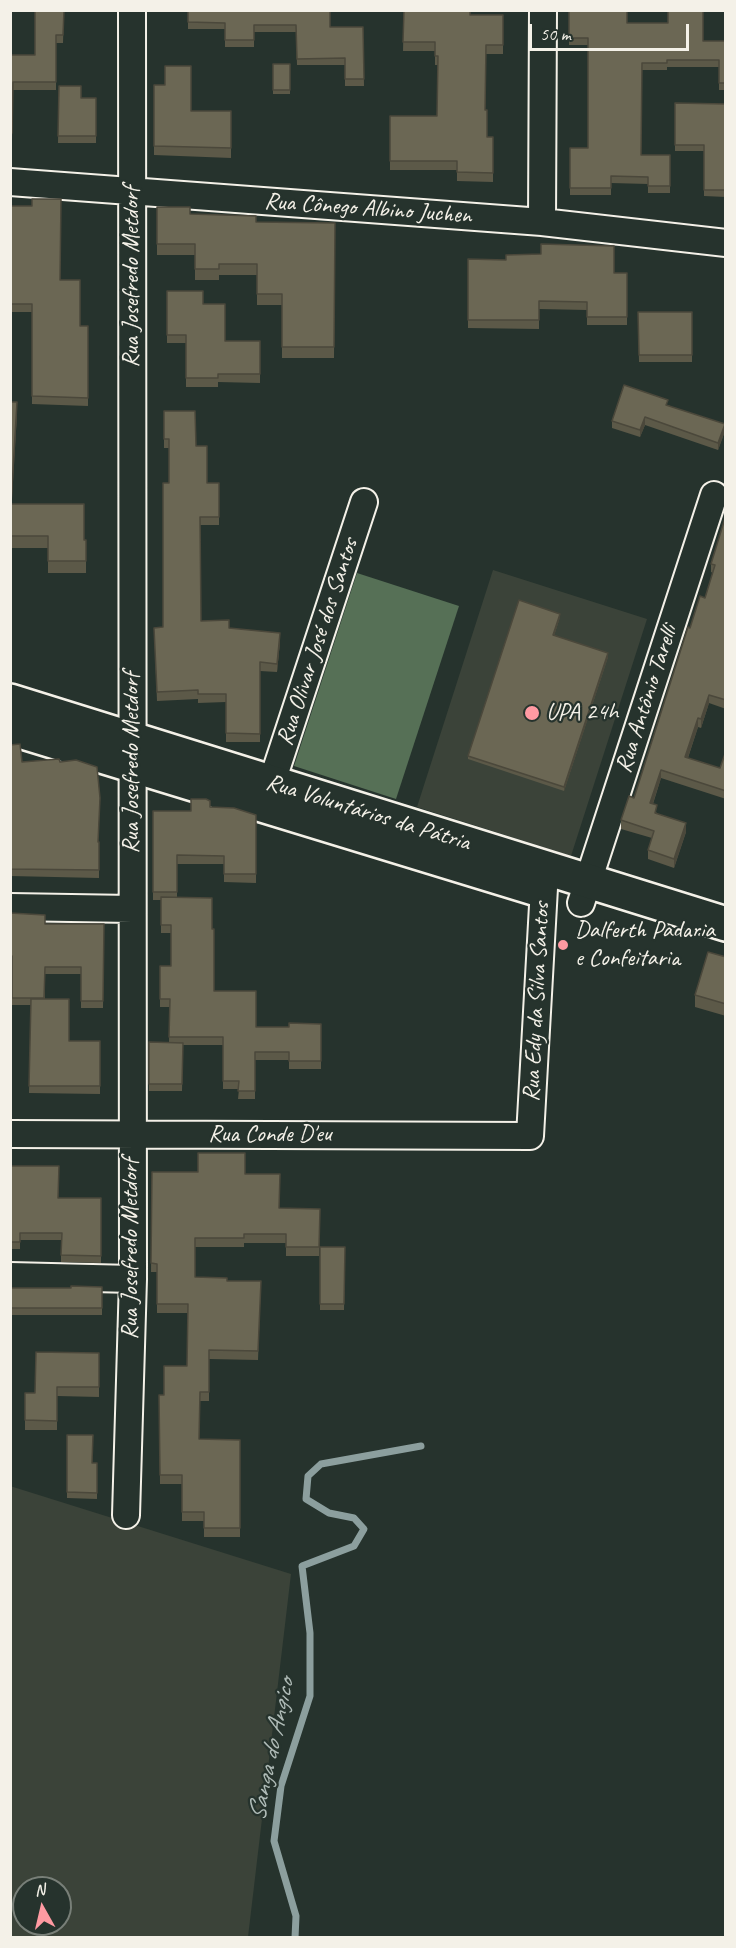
<!DOCTYPE html>
<html>
<head>
<meta charset="utf-8">
<style>
	body { margin:0 }
	#map { position:relative; width:736px; height:1948px; overflow:hidden; background:#26332d; font-family:Caveat,sans-serif }
	canvas { display:block }
	.frame { position:absolute; inset:0; border:12px solid #f4f1e8; pointer-events:none }
	.north { position:absolute; left:12px; top:1876px; width:60px; height:60px; box-sizing:border-box; background:#26332d; border:2px solid #787f78; border-radius:50%; rotate:352deg; font-size:16px; font-weight:700; line-height:24px; text-align:center; color:#f4f1e8 }
	.north::after { content:''; display:block; margin:auto; width:21px; height:27px; background:#ff9aa2; clip-path:polygon(50% 0,100% 100%,50% 72%,0 100%) }
	.scale { position:absolute; left:529px; top:24px; width:160px; height:27px; box-sizing:border-box; border:3px solid #f4f1e8; border-top:0; padding-left:8px; font-size:18px; line-height:21px; white-space:nowrap; color:#f4f1e8; -webkit-text-stroke:4px #26332d; paint-order:stroke }
</style>
</head>
<body>
<div id="map">
<canvas width="736" height="1948"></canvas>
<div class="frame"></div>
<div class="north">N</div>
<div class="scale">50 m</div>
</div>
<script>
const ctx = document.querySelector('canvas').getContext('2d');
ctx.lineJoin = 'round';
function fillPath(path, color) { ctx.fillStyle = color; ctx.fill(path, 'evenodd'); }
const toPath = rows => new Path2D(rows.map(r => 'M' + r).join(''));
function stroke(path, color, width, dash) { ctx.strokeStyle = color; ctx.lineWidth = width; ctx.lineCap = dash ? 'butt' : 'round'; ctx.setLineDash(dash || []); ctx.stroke(path); }
function drawText(font, color, halo, rows, align = 'center') {
  ctx.font = font + ' Caveat,sans-serif'; ctx.lineWidth = 4.5; ctx.setLineDash([]); ctx.textBaseline = 'middle'; ctx.strokeStyle = halo; ctx.fillStyle = color; for (const [text, x, y, turn = 0] of rows) {
    ctx.save(); ctx.translate(x, y); ctx.rotate((+turn || 0) * Math.PI / 180); ctx.textAlign = isNaN(turn) ? turn : align; if (halo) ctx.strokeText(text, 0, 0); ctx.fillText(text, 0, 0); ctx.restore();
  }
}
fillPath(toPath([
	[493,570,647,619,571,856,417,807],
	[10,1486,291,1574,248,1937,11,1937],
	[24,1888,60,1888,60,1924,24,1924]
]), '#3b4339');
fillPath(toPath([
	[357,573,459,606,396,799,294,766]
]), '#567056');
stroke(toPath([
	[295,1938,296,1916,274,1841,281,1786,310,1696,310,1633,302,1566,354,1546,364,1529,354,1518,329,1513,306,1499,308,1476,321,1464,421,1446]
]), '#8c9f9e', 7);
const minor = toPath([
	[10,182,542,222,726,243],
	[542,222,543,10],
	[272,782,364,502],
	[581,903,714,495],
	[10,907,132,909],
	[10,1134,530,1136,545,870],
	[10,1276,133,1279],
	[126,1515,133,1279,132,10]
]);
const secondary = toPath([
	[10,701,726,924],
	[10,728,537,889]
]);
stroke(minor, '#f4f1e8', 30);
stroke(secondary, '#f4f1e8', 38);
stroke(minor, '#26332d', 26);
stroke(secondary, '#26332d', 33);
fillPath(toPath([
	[64,10,63,43,56,43,56,90,13,90,12,141,10,141,10,55,35,55],
	[188,10,330,27,363,27,364,86,345,86,345,65,297,65,296,32,254,32,254,47,225,47,225,29,188,29],
	[404,10,470,15,503,15,503,54,486,54,485,110,487,137,493,137,493,182,457,181,457,170,390,170,390,116,437,116,438,65,435,65,435,51,403,51],
	[569,10,703,41,726,41,726,90,719,90,719,67,667,67,667,70,642,70,641,155,670,155,670,193,648,193,648,184,611,183,611,195,570,195,570,148,588,148,588,45,569,45],
	[273,64,290,64,290,94,273,94],
	[154,85,191,111,231,111,231,158,154,155],
	[59,86,81,98,96,98,96,143,58,143],
	[675,103,726,104,726,197,704,196,704,151,675,151],
	[10,206,60,280,80,326,88,326,88,406,32,404,32,312,10,312],
	[157,207,190,214,256,222,335,223,334,358,282,358,282,305,257,305,257,275,219,275,219,280,195,280,195,255,157,255],
	[468,259,614,273,627,273,627,325,587,325,587,310,539,309,539,329,468,328],
	[167,291,203,304,225,341,260,341,260,383,218,382,218,387,186,387,186,343,167,343],
	[638,312,692,312,692,362,639,362],
	[10,402,17,414,11,504,84,540,86,540,86,573,48,573,48,548,10,548],
	[668,405,725,431,718,450,645,425,640,437,612,428,612,421],
	[164,411,196,446,207,483,219,483,219,525,200,525,201,621,280,642,277,672,260,671,260,742,226,742,226,702,198,703,198,699,157,701,154,628,163,627,169,483,169,448,164,448],
	[726,515,726,709,709,703,701,728,698,727,688,758,720,768,726,751,726,799,661,778,653,804,657,814,686,832,674,868,648,859,648,850,652,838,621,829,621,820,634,798,690,628,705,598,713,573,711,572,711,564],
	[560,617,554,636,608,657,564,791,468,759,468,756],
	[10,745,22,762,60,762,98,842,99,842,99,878,10,876],
	[210,807,256,815,256,883,224,882,224,864,177,864,177,897,212,929,214,991,256,1027,289,1027,321,1024,321,1069,289,1069,289,1060,255,1060,255,1099,238,1099,239,1089,223,1089,223,1045,183,1045,182,1091,149,1091,149,1042,169,1042,170,1007,160,1007,160,966,171,966,171,933,161,933,161,900,153,900,153,811,191,811],
	[10,913,45,924,104,924,103,1008,81,1008,81,974,45,974,45,999,69,1041,100,1041,100,1094,29,1093,31,1005,12,1005,12,963,10,963],
	[726,957,726,1016,695,1007,695,995],
	[10,1166,58,1198,101,1198,101,1263,61,1262,61,1240,20,1240,20,1249,10,1249],
	[152,1172,245,1174,279,1208,320,1209,319,1256,286,1256,286,1243,244,1243,244,1247,195,1247,195,1277,227,1281,261,1281,258,1360,209,1359,209,1401,200,1401,199,1439,240,1440,240,1537,204,1537,204,1521,182,1521,182,1484,160,1484,159,1395,164,1395,187,1366,188,1313,157,1313,157,1272,151,1272],
	[320,1247,345,1247,344,1310,320,1310],
	[102,1287,102,1315,10,1315,10,1288,71,1288],
	[99,1353,99,1397,57,1396,57,1430,25,1430,25,1393,35,1393],
	[67,1435,92,1463,97,1463,97,1499,67,1498]
]), '#5c5948');
fillPath(toPath([
	[17,402,17,414,11,516,11,504],
	[645,417,645,425,640,437,640,430],
	[725,424,725,431,718,450,718,443],
	[560,614,560,617,553,639,553,635],
	[280,633,280,642,277,672,277,664],
	[608,653,608,657,564,791,564,787],
	[709,695,709,703,701,728,701,719],
	[698,718,698,727,685,766,685,757],
	[661,770,661,778,650,812,650,803],
	[686,823,686,832,674,868,674,859]
]), '#4b483b');
const building = toPath([
	[35,10,64,10,63,35,56,35,56,82,13,82,12,133,10,133,10,55,35,55,35,10],
	[188,10,330,10,330,27,363,27,364,79,345,79,345,58,297,59,296,25,254,25,254,40,225,40,225,23,188,22,188,10],
	[404,10,470,10,470,15,503,15,503,45,486,45,485,110,487,110,487,137,493,137,493,173,457,172,457,161,390,161,390,116,437,116,438,56,435,56,435,42,403,42,404,10],
	[569,10,627,10,627,23,668,23,668,10,703,10,703,41,726,41,726,83,719,83,719,60,667,60,667,63,642,63,641,155,670,155,670,186,648,186,648,177,611,176,611,188,570,188,570,148,588,148,588,38,569,38,569,10],
	[273,64,290,64,290,90,273,90,273,64],
	[165,66,191,66,191,111,231,111,231,148,154,146,154,85,165,85,165,66],
	[59,86,81,86,81,98,96,98,96,136,58,136,59,86],
	[675,103,726,104,726,190,704,190,704,145,675,145,675,103],
	[32,199,61,199,60,280,80,280,80,326,88,326,88,398,32,396,32,304,10,304,10,206,32,206,32,199],
	[157,207,190,207,190,214,256,216,256,222,335,223,334,347,282,347,282,294,257,294,257,264,219,264,219,269,195,269,195,244,157,244,157,207],
	[541,244,614,246,614,273,627,273,627,317,587,317,587,302,539,301,539,320,468,320,468,259,506,260,506,255,541,254,541,244],
	[167,291,203,291,203,304,225,304,225,341,260,341,260,374,218,374,218,378,186,378,186,335,167,335,167,291],
	[638,312,692,312,692,355,639,355,638,312],
	[624,385,668,400,666,405,725,424,718,443,645,417,640,430,612,421,624,385],
	[10,402,17,402,11,504,84,504,84,540,86,540,86,561,48,561,48,536,10,536,10,402],
	[164,411,195,411,196,446,207,446,207,483,219,483,219,517,200,517,201,621,229,620,229,628,280,633,277,664,260,662,260,734,226,733,226,694,198,694,198,690,157,692,154,628,163,627,163,483,169,483,169,439,164,439,164,411],
	[726,515,726,700,709,695,701,719,698,718,685,757,720,768,726,751,726,791,661,770,650,803,657,805,655,813,686,823,674,859,648,850,654,831,621,820,629,796,634,798,688,627,690,628,700,596,705,598,715,565,711,564,726,515],
	[519,600,560,614,553,635,608,653,564,787,468,756,519,600],
	[20,744,22,762,59,759,60,762,76,760,97,767,100,798,98,842,99,842,99,870,10,869,10,745,20,744],
	[191,799,206,799,210,801,210,807,234,808,256,815,256,874,224,874,224,856,177,855,177,892,153,892,153,811,191,811,191,799],
	[161,897,212,898,212,929,214,929,214,991,256,991,256,1027,289,1027,289,1023,321,1024,321,1061,289,1061,289,1052,255,1052,255,1091,238,1091,239,1081,223,1081,223,1037,169,1037,170,999,160,999,160,966,171,966,171,925,161,925,161,897],
	[10,913,45,915,45,924,104,924,103,1001,81,1001,81,967,45,967,44,998,12,998,12,956,10,956,10,913],
	[708,952,726,957,726,1004,695,995,708,952],
	[31,999,69,999,69,1041,100,1041,100,1086,29,1086,31,999],
	[149,1042,183,1043,182,1084,149,1084,149,1042],
	[198,1153,245,1153,245,1174,280,1174,279,1208,320,1209,319,1247,286,1247,286,1234,244,1234,244,1238,195,1238,195,1277,227,1278,227,1281,261,1281,258,1351,209,1350,209,1392,200,1392,199,1439,240,1440,240,1528,204,1528,204,1512,182,1512,182,1475,160,1475,159,1395,164,1395,164,1366,187,1366,188,1304,157,1304,157,1264,151,1263,152,1172,198,1172,198,1153],
	[10,1166,59,1166,58,1198,101,1198,101,1256,61,1255,62,1233,20,1233,20,1242,10,1242,10,1166],
	[320,1247,345,1247,344,1304,320,1304,320,1247],
	[71,1286,102,1287,102,1308,10,1308,10,1288,71,1288,71,1286],
	[36,1352,99,1353,99,1387,57,1387,57,1421,25,1420,25,1393,35,1393,36,1352],
	[67,1435,93,1435,92,1463,97,1463,97,1493,67,1492,67,1435]
]);
fillPath(building, '#6b6754');
stroke(building, '#4b483b', 1.5);
for (const [x, y, r, color] of [
	[532,713,8,"#ff9aa2"],
	[563,945,6,"#ff9aa2"]
]) { const dot = new Path2D(); dot.arc(x, y, r, 0, 2 * Math.PI); ctx.fillStyle = color; ctx.fill(dot); stroke(dot, '#26332d', 2); }
drawText('24px', '#f4f1e8', '#26332d', [
	["Rua Cônego Albino Juchen",368,209,4],
	["Rua Josefredo Metdorf",132,277,-90],
	["Rua Olivar José dos Santos",318,642,-72],
	["Rua Antônio Tarelli",647,699,-72],
	["Rua Josefredo Metdorf",132,763,-90],
	["Rua Voluntários da Pátria",368,813,17],
	["Rua Edy da Silva Santos",537,1002,-87],
	["Rua Conde D'eu",270,1135],
	["Rua Josefredo Metdorf",131,1249,-90]
]);
drawText('24px', '#f4f1e8', '#26332d', [
	["UPA 24h",546,713],
	["Dalferth Padaria",575,931],
	["e Confeitaria",575,959]
], 'left');
drawText('italic 26px', '#afbbb7', '#26332d', [
	["Sanga do Angico",272,1750,-78]
]);
</script>
</body>
</html>
